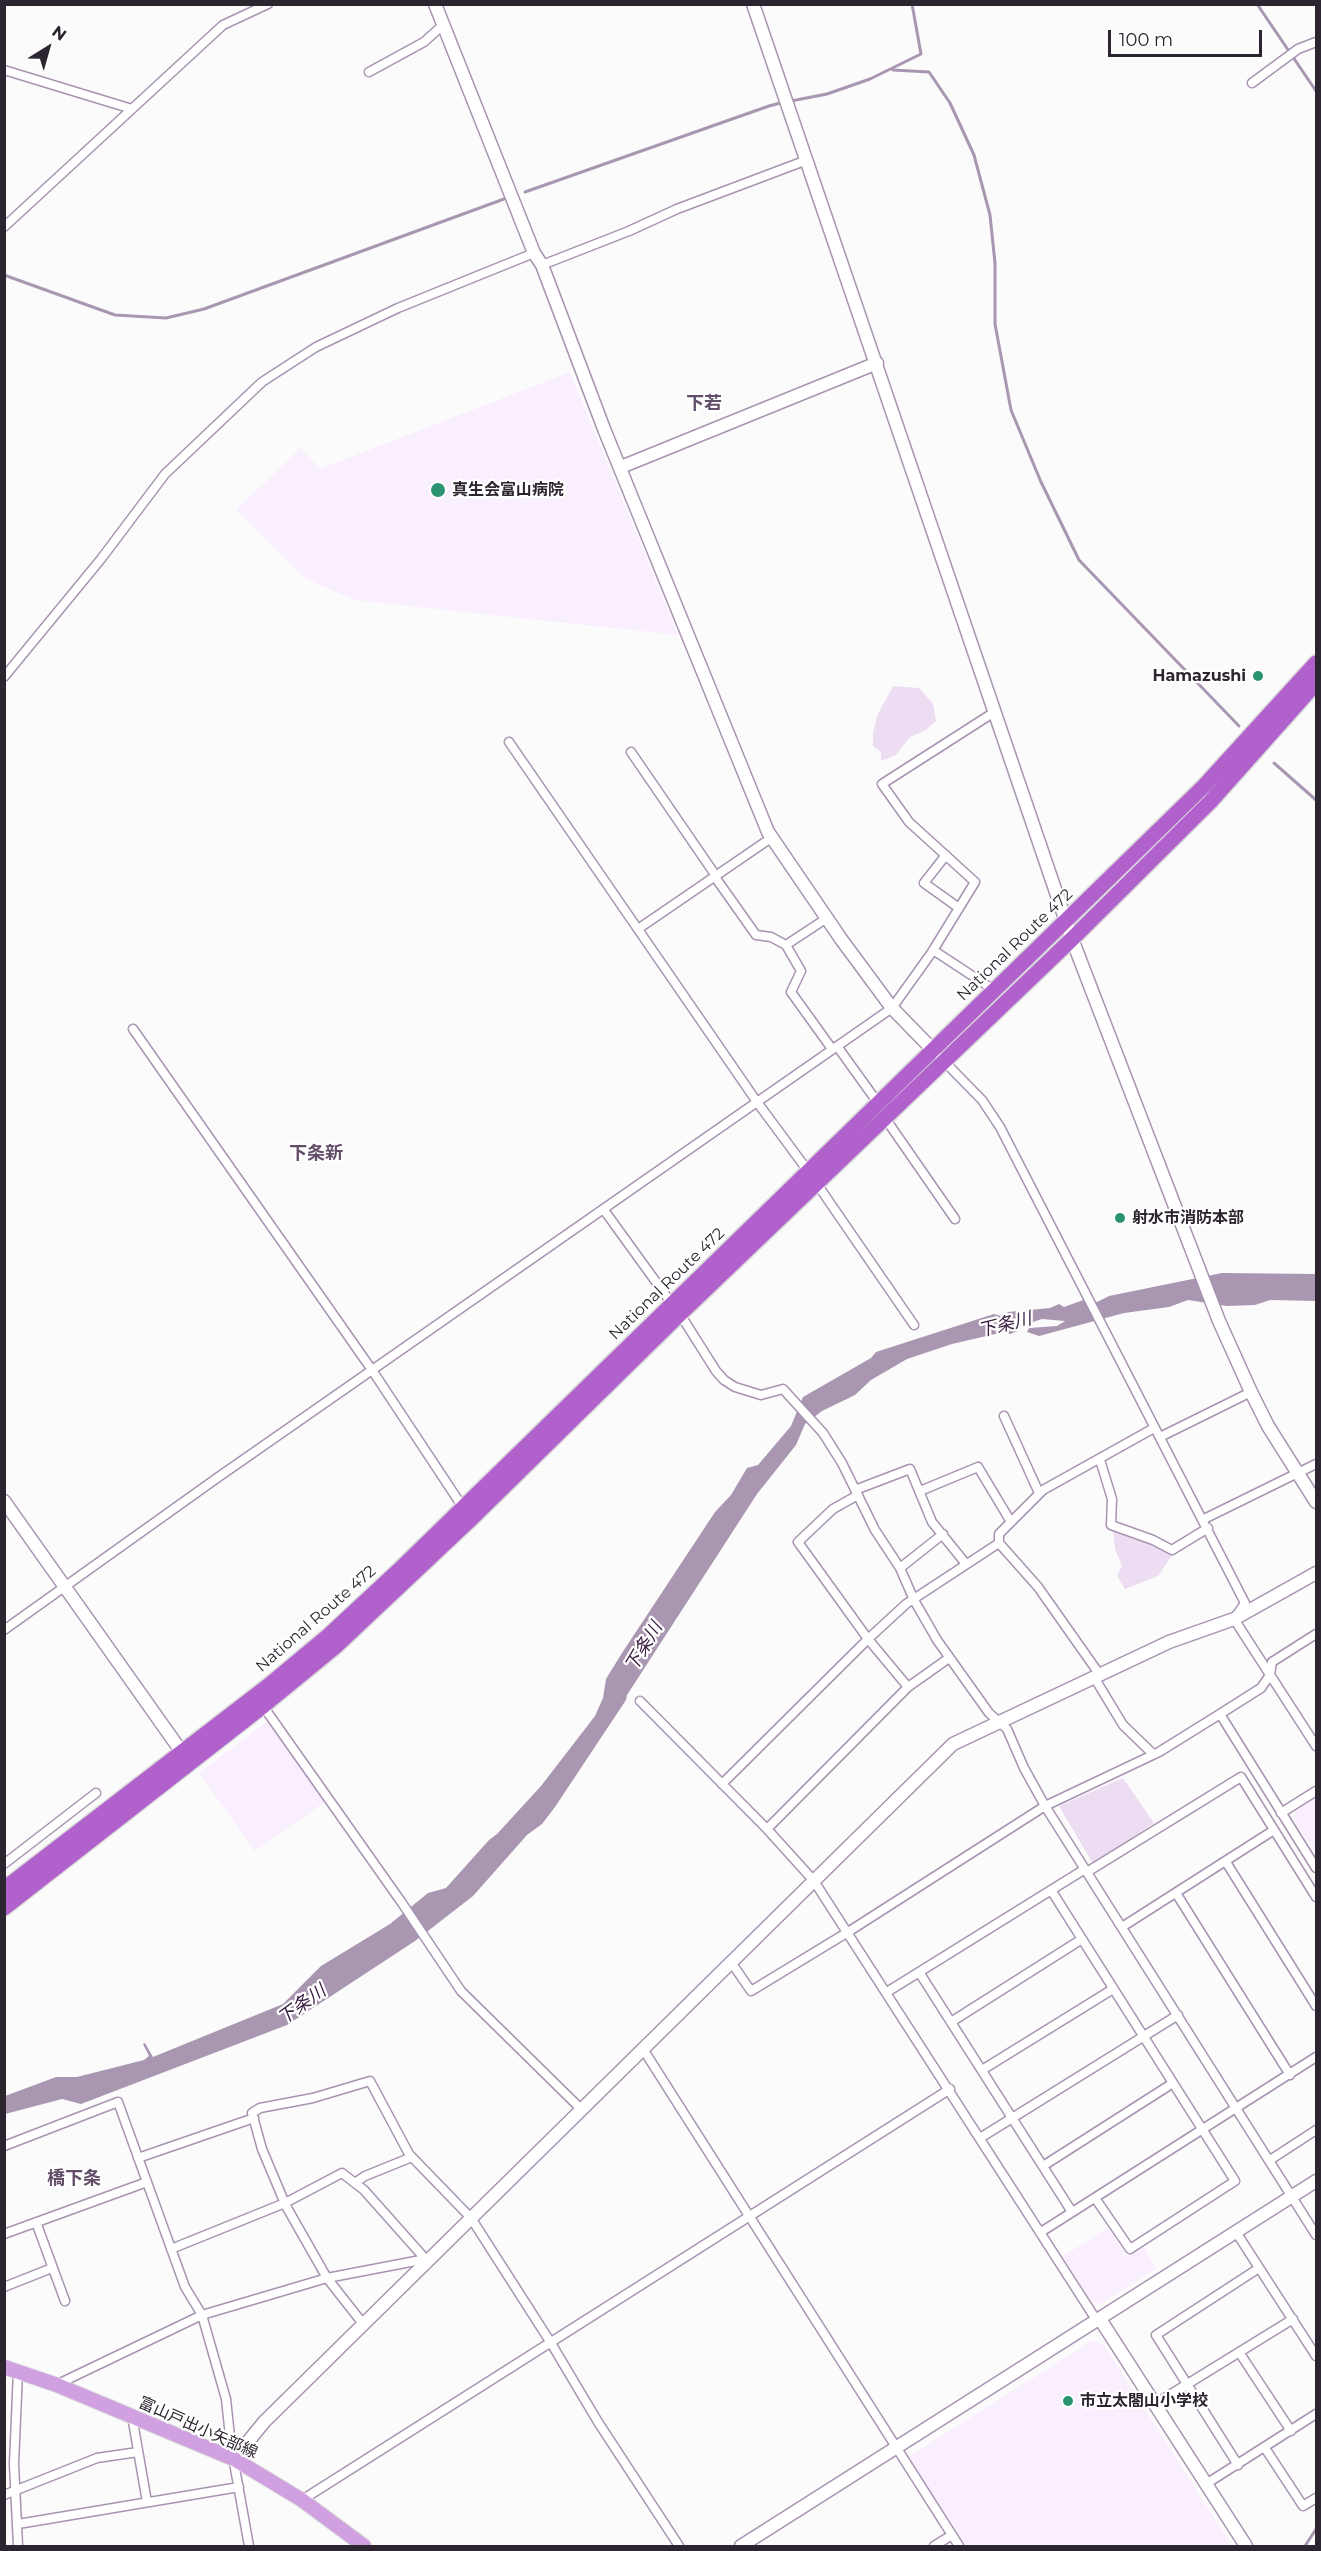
<!DOCTYPE html>
<html>
<head>
<meta charset="utf-8">
<style>
	body { margin:0 }
	#map { position:relative; width:1321px; height:2551px; overflow:hidden; background:#fbfbfb; font-family:Montserrat,sans-serif }
	canvas { display:block }
	.frame { position:absolute; inset:0; border:6px solid #2c242f; pointer-events:none }
	.north { position:absolute; left:18px; top:18px; width:60px; height:60px; -webkit-text-stroke:4px #fff; paint-order:stroke; rotate:37deg; font-size:16px; font-weight:700; line-height:24px; text-align:center; color:#2c242f }
	.north::after { content:''; display:block; margin:auto; width:21px; height:27px; background:#2c242f; clip-path:polygon(50% 0,100% 100%,50% 72%,0 100%) }
	.scale { position:absolute; left:1108px; top:30px; width:154px; height:27px; box-sizing:border-box; border:3px solid #2c242f; border-top:0; padding-left:8px; font-size:18px; line-height:21px; white-space:nowrap; color:#2c242f; -webkit-text-stroke:4px #fff; paint-order:stroke }
</style>
</head>
<body>
<div id="map">
<canvas width="1321" height="2551"></canvas>
<div class="frame"></div>
<div class="north">N</div>
<div class="scale">100 m</div>
</div>
<script>
const ctx = document.querySelector('canvas').getContext('2d');
ctx.lineJoin = 'round';
function fillPath(path, color) { ctx.fillStyle = color; ctx.fill(path, 'evenodd'); }
const toPath = rows => new Path2D(rows.map(r => 'M' + r).join(''));
function stroke(path, color, width, dash) { ctx.strokeStyle = color; ctx.lineWidth = width; ctx.lineCap = dash ? 'butt' : 'round'; ctx.setLineDash(dash || []); ctx.stroke(path); }
function drawText(font, color, halo, rows, align = 'center') {
  ctx.font = font + ' Montserrat,"Noto Sans JP",sans-serif'; ctx.lineWidth = 4.5; ctx.setLineDash([]); ctx.textBaseline = 'middle'; ctx.strokeStyle = halo; ctx.fillStyle = color; for (const [text, x, y, turn = 0] of rows) {
    ctx.save(); ctx.translate(x, y); ctx.rotate((+turn || 0) * Math.PI / 180); ctx.textAlign = isNaN(turn) ? turn : align; if (halo) ctx.strokeText(text, 0, 0); ctx.fillText(text, 0, 0); ctx.restore();
  }
}
fillPath(toPath([
	[570,372,678,635,354,600,303,577,236,510,301,448,320,469],
	[268,1721,325,1802,255,1851,199,1773],
	[1316,1797,1316,1853,1294,1820,1296,1811],
	[1108,2228,1127,2257,1144,2247,1156,2268,1101,2304,1091,2301,1063,2256],
	[1093,2340,1104,2345,1232,2546,966,2546,908,2457]
]), '#faeffe');
fillPath(toPath([
	[893,686,919,688,933,704,936,721,926,730,910,737,896,755,881,761,881,752,873,746,873,733,877,716],
	[1113,1529,1168,1551,1173,1554,1158,1576,1125,1589,1117,1576,1122,1566,1115,1549],
	[1123,1778,1154,1823,1093,1864,1059,1806]
]), '#edddf3');
fillPath(toPath([
	[1222,1273,1316,1274,1316,1301,1270,1300,1255,1305,1227,1306,1188,1300,1169,1307,1124,1313,1039,1336,1027,1332,1029,1328,1057,1326,1065,1321,1042,1319,1018,1327,1018,1331,1010,1334,1004,1332,952,1344,907,1359,871,1380,855,1395,822,1411,805,1424,796,1445,757,1494,627,1695,626,1700,555,1807,542,1824,527,1835,473,1896,415,1941,287,2025,81,2104,62,2099,5,2114,5,2096,56,2077,77,2077,144,2060,149,2056,143,2044,145,2043,153,2057,283,2004,321,1966,390,1924,428,1893,446,1888,489,1840,497,1834,541,1786,595,1716,603,1698,606,1679,622,1653,715,1512,731,1495,747,1468,758,1465,791,1426,803,1397,871,1358,876,1352,994,1314,1004,1317,1008,1312,1050,1308,1059,1304,1064,1307,1086,1299,1097,1302,1109,1296]
]), '#a996b0');
stroke(toPath([
	[1257,4,1316,91],
	[893,70,929,72,950,103,974,155,990,215,995,263,995,324,1011,410,1041,482,1079,560,1239,726],
	[791,101,827,94,870,79,921,54,912,4],
	[525,192,769,106,784,102],
	[4,275,115,315,166,318,204,309,504,199],
	[1274,763,1316,800],
	[1305,2546,1316,2529]
]), '#a996b0', 3);
const street = toPath([
	[4,70,132,109],
	[369,72,424,42,444,24],
	[1252,83,1298,49,1316,42],
	[4,227,223,25,268,4],
	[542,265,629,231,677,209,807,160],
	[4,677,101,559,165,474,262,382,316,347,398,308,534,253],
	[509,742,757,1102,808,1171],
	[631,752,716,876],
	[946,855,924,883,959,908],
	[715,877,756,935,771,937,786,945,801,971,791,992,832,1049],
	[638,929,771,838],
	[786,945,827,918],
	[933,950,994,990],
	[133,1029,372,1370,462,1506],
	[837,1046,878,1103],
	[933,1050,982,1100,1000,1127,1245,1603,1234,1619,1316,1746],
	[885,1118,955,1219],
	[817,1184,914,1325],
	[604,1210,672,1304],
	[680,1314,716,1371,724,1380,735,1387,761,1395,783,1389,823,1433,842,1463,875,1530,900,1568,914,1600,937,1640,989,1713,1007,1729,1024,1768,1045,1806,1316,2235],
	[1004,1416,1039,1493],
	[1160,1437,1251,1392],
	[1100,1460,1112,1499,1111,1525,1153,1540,1172,1550,1208,1528],
	[855,1490,910,1469,932,1522,966,1564],
	[920,1491,978,1467,1011,1522],
	[858,1495,833,1509,798,1542,868,1639,908,1687],
	[1204,1519,1316,1464],
	[900,1568,943,1534],
	[4,1630,217,1478,892,1008,932,952,975,882,909,822,882,784,996,711],
	[1100,1675,1038,1587,999,1543,999,1534,1043,1490,1154,1428],
	[1094,1677,1123,1725,1153,1754],
	[640,1701,767,1829,814,1881,1097,2321],
	[263,1706,402,1903,461,1991,581,2109],
	[1220,1714,1316,1868],
	[722,1784,868,1639,906,1604,999,1543],
	[1281,1813,1316,1791],
	[767,1829,908,1687,949,1658],
	[1226,1862,1316,2006],
	[4,1864,96,1793],
	[1087,1872,1241,1777,1316,1897],
	[1051,1890,1235,2181,1130,2249,1095,2198],
	[1176,1893,1290,2075],
	[1122,1927,1274,1830],
	[731,1962,751,1991,848,1932,1045,1806,1159,1752,1220,1714,1261,1688,1270,1675,1272,1662,1316,1634],
	[919,1972,1072,2212],
	[887,1992,1085,1869],
	[951,2022,1082,1939],
	[643,2049,959,2546],
	[982,2070,1113,1989],
	[980,2138,1178,2015],
	[4,2146,118,2102,185,2287,202,2315,226,2399,231,2446,249,2546],
	[138,2158,254,2118],
	[1270,2160,1316,2130],
	[1043,2166,1173,2083],
	[356,2182,365,2176,412,2157],
	[36,2222,65,2301],
	[1041,2232,1316,2057],
	[1236,2232,1316,2356],
	[4,2234,147,2182],
	[171,2249,285,2203,342,2173,364,2190,428,2262],
	[4,2287,52,2268],
	[364,2325,327,2278,286,2206,262,2149,252,2113,260,2108,313,2098,370,2081,409,2154,471,2218,551,2343,598,2422,679,2546],
	[1239,2352,1291,2431],
	[58,2384,202,2315,327,2278,426,2259],
	[1155,2404,1293,2319],
	[132,2416,147,2502],
	[1265,2448,1303,2506,1316,2498],
	[1238,2465,1156,2335,1259,2268],
	[1206,2484,1316,2414],
	[4,2495,97,2458,138,2452],
	[302,2500,950,2089],
	[18,2524,239,2487],
	[18,2546,14,2464,18,2371],
	[934,2546,952,2535]
]);
const secondary = toPath([
	[435,4,534,253,542,265,604,429,768,832,841,939,892,1008,933,1050],
	[753,4,1072,939,1219,1321,1251,1392,1268,1426,1316,1502],
	[621,467,877,363],
	[4,1501,181,1751],
	[1100,2319,1246,2546],
	[234,2459,264,2422,953,1744,1169,1642,1234,1619,1316,1573],
	[741,2546,1316,2181]
]);
const primary = toPath([
	[4,2367,57,2385,234,2459,302,2500,364,2546]
]);
const highway = toPath([
	[4,1889,268,1686,328,1636,399,1570,1204,786,1316,663],
	[4,1908,263,1706,335,1647,472,1518,680,1314,1072,939,1211,801,1316,683]
]);
stroke(street, '#a893b0', 11);
stroke(secondary, '#a893b0', 15);
stroke(primary, '#d9d8da', 16);
stroke(highway, '#d9d8da', 18);
stroke(street, '#fff', 8);
stroke(secondary, '#fff', 12);
stroke(primary, '#d0a0e0', 14);
stroke(highway, '#b161cc', 15);
for (const [x, y, r, color] of [
	[438,490,8,"#2a9371"],
	[1258,676,6,"#2a9371"],
	[1120,1218,6,"#2a9371"],
	[1068,2401,6,"#2a9371"]
]) { const dot = new Path2D(); dot.arc(x, y, r, 0, 2 * Math.PI); ctx.fillStyle = color; ctx.fill(dot); stroke(dot, '#fff', 2); }
drawText('bold 16px', '#2c242f', '#fff', [
	["真生会富山病院",452,490],
	["Hamazushi",1246,676,"right"],
	["射水市消防本部",1132,1218],
	["市立太閤山小学校",1080,2401]
], 'left');
drawText('16px', '#2c242f', '#fff', [
	["National Route 472",1015,945,-44],
	["National Route 472",667,1284,-44],
	["National Route 472",316,1619,-41],
	["富山戸出小矢部線",198,2428,24]
]);
drawText('bold 18px', '#624e69', '#fff', [
	["下若",704,404],
	["下条新",316,1154],
	["橋下条",74,2179]
]);
drawText('italic 18px', '#3d2146', '#fff', [
	["下条川",1005,1325,-14],
	["下条川",644,1647,-59],
	["下条川",302,2005,-36]
]);
</script>
</body>
</html>
